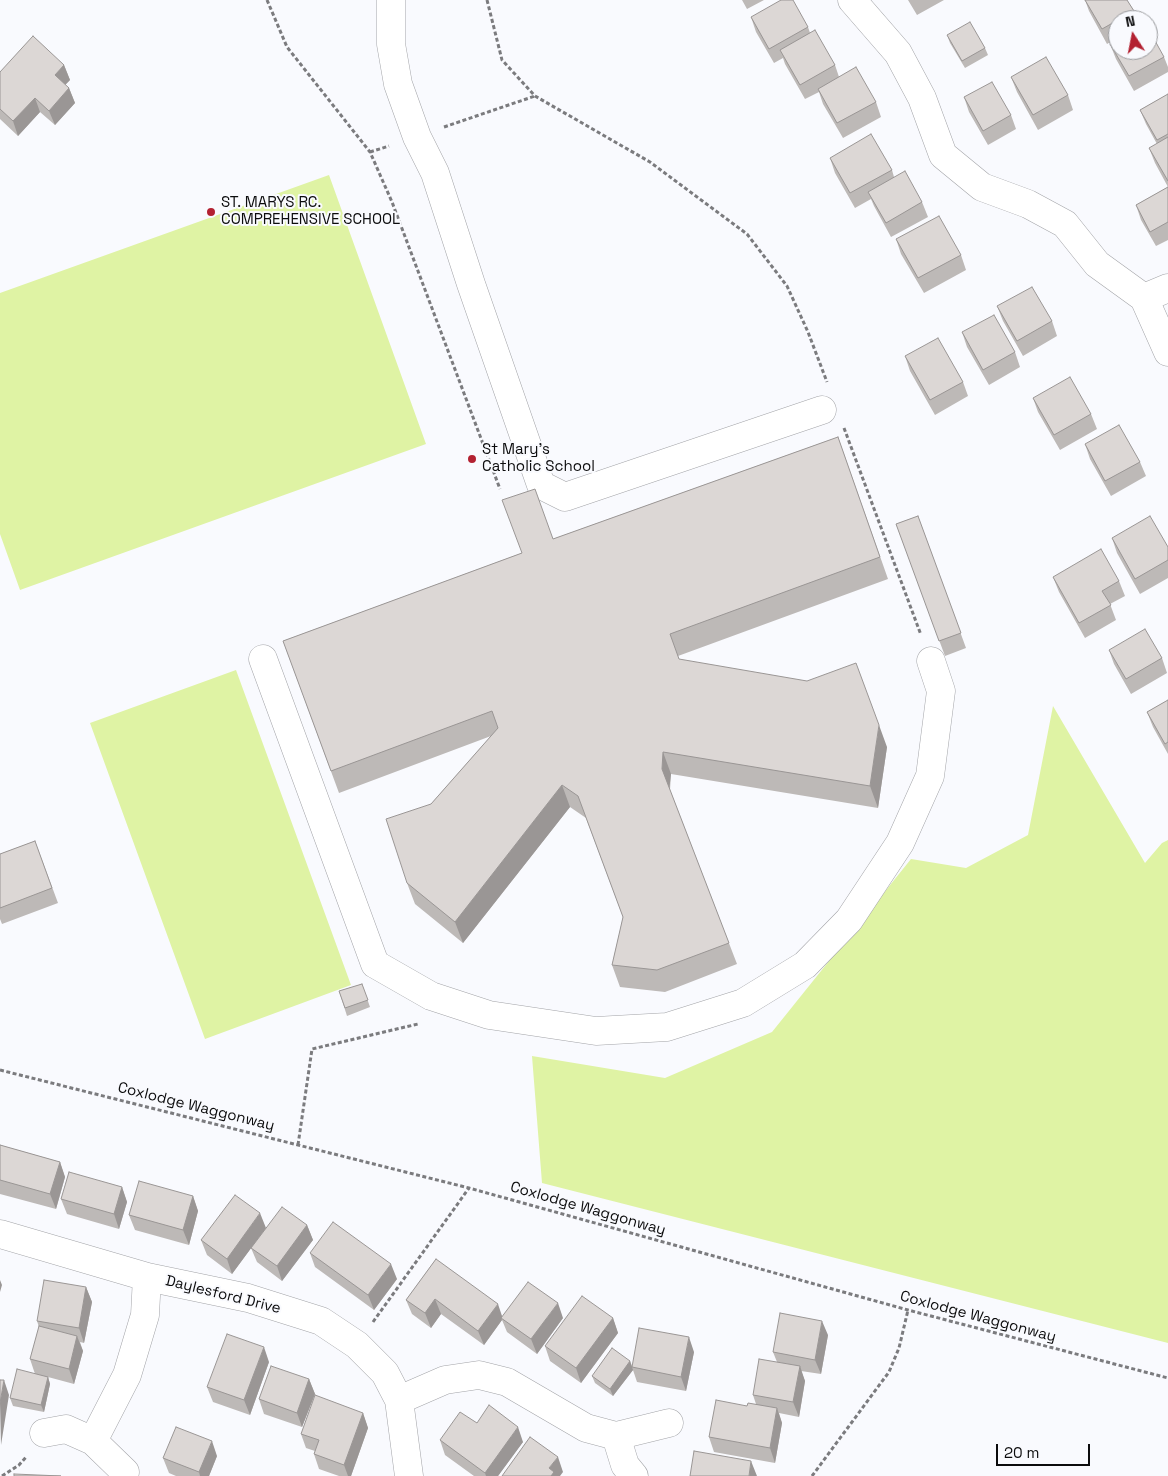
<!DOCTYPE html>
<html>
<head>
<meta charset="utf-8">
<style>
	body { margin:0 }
	#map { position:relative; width:1168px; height:1476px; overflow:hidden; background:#f9fafe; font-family:"Space Grotesk",sans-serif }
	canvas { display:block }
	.north { position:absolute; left:1108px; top:10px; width:50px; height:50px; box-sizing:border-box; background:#f9fafe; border:1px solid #9a9b9e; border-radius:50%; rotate:349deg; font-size:14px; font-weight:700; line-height:20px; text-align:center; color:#0c0c0d }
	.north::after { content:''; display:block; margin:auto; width:18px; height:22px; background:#b32131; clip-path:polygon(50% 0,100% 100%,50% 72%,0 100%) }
	.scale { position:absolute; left:996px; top:1444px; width:94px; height:22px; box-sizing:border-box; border:2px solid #0c0c0d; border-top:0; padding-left:6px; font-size:15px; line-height:18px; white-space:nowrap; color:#0c0c0d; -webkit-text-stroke:4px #f9fafe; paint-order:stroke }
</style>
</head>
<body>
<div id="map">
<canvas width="1168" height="1476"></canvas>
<div class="north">N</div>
<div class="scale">20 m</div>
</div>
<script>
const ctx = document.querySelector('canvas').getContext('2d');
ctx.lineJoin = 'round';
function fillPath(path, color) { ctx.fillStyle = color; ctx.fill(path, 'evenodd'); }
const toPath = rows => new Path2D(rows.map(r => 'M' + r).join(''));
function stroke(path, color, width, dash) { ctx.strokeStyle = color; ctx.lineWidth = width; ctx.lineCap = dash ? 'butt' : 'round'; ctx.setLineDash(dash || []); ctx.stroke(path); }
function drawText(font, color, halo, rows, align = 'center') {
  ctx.font = font + ' "Space Grotesk",sans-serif'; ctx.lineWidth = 4; ctx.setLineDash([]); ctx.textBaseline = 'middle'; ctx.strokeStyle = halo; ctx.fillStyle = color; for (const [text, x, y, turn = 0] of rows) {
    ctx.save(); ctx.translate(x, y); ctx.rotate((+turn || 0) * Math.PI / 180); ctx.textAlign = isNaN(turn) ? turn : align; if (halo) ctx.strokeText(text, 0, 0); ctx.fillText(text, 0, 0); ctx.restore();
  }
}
fillPath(toPath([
	[329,175,426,444,20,590,0,534,0,293],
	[236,670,351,985,205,1039,90,723],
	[1053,706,1145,863,1162,843,1168,840,1168,1343,542,1183,532,1056,665,1078,772,1032,911,859,966,868,1028,835]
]), '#dff3a4');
const minor = toPath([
	[391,0,391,44,398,84,417,137,435,173,471,284,541,485,565,497,822,410],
	[852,0,898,53,922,98,943,155,982,187,1028,204,1065,224,1097,264,1144,298,1168,352],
	[1144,298,1168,288],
	[263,659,375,964,431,996,489,1015,596,1031,667,1027,743,1003,805,965,849,920,900,843,930,776,941,691,931,661],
	[0,1234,147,1277,248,1298,321,1321,357,1345,385,1373,399,1400,409,1476],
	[399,1400,445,1380,479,1375,507,1382,586,1428,616,1436,669,1423],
	[44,1433,66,1429,93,1441,125,1472],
	[616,1436,625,1465,634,1476],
	[93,1441,127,1375,145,1315,147,1277]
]);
stroke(minor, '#a3a4a8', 29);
stroke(toPath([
	[267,0,287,47,370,152,392,202,500,489],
	[487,0,502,60,535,96,650,162,747,234,787,286,808,332,827,382],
	[444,127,535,96],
	[370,152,389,146],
	[844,428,921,635],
	[0,1070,469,1188,908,1310,1168,1378],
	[298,1145,312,1049,418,1024],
	[373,1322,469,1188],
	[2,1476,19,1465,27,1456],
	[812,1476,889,1372,899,1348,908,1310]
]), '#7b7b7e', 3, [4, 2.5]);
stroke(minor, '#fff', 28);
fillPath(toPath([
	[742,0,764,0,747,9],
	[908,0,944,0,917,15],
	[1085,0,1127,0,1134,11,1137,20,1118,20,1118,38,1107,44,1089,11],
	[751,17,808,27,810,33,835,65,839,77,876,102,881,117,843,138,823,104,819,92,805,99,785,64,783,58,774,63,756,32],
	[947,35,985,48,988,55,965,68,950,43],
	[1110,44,1164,57,1168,67,1168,72,1134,91,1116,59],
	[64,65,70,80,65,85,69,88,75,103,55,125,40,112,18,136,0,119,0,72],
	[1011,77,1068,95,1073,110,1038,130,1017,92],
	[1168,94,1168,187,1155,163,1149,148,1157,144,1146,124,1140,110],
	[964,97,1011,115,1016,129,988,145,969,112],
	[830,158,892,170,894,177,922,202,928,217,891,237,874,206,871,199,855,208,835,173],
	[1168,187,1168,240,1156,246,1141,220,1136,205],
	[896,239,961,255,966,270,924,293,901,254],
	[997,306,1052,321,1057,336,1023,356,1003,321],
	[962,332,1015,352,1020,367,989,385,967,347],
	[905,356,963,382,968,396,935,415,910,371],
	[1033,398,1091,414,1097,429,1060,450,1038,412],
	[838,437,888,579,678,656,679,659,887,747,878,808,671,774,670,790,737,964,665,992,620,987,612,965,623,917,586,818,570,807,463,943,415,904,407,883,431,804,491,736,339,793,283,641,522,553,553,539],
	[1085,444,1140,462,1146,476,1111,496,1090,459],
	[918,516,966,648,945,656,896,524],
	[1112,538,1168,547,1168,578,1140,594,1117,553],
	[1053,577,1119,581,1125,596,1110,604,1116,620,1085,638,1059,592],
	[1109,650,1162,658,1167,673,1131,694,1114,664],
	[1168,700,1168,754,1153,727,1147,712],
	[35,841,58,903,2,924,0,919,0,854],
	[362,984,370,1007,347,1016,339,991],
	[0,1145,60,1162,65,1177,56,1209,0,1194],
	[122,1187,127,1202,119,1229,67,1214,61,1199],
	[193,1196,198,1211,189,1245,135,1230,129,1215],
	[307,1225,313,1240,282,1281,257,1262,251,1248,232,1274,207,1255,201,1240,266,1228],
	[310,1253,397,1279,374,1310,315,1267],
	[436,1259,502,1316,563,1318,537,1354,507,1332,502,1320,484,1345,441,1314,431,1328,412,1314,406,1300],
	[86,1287,92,1302,84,1343,80,1342,83,1351,74,1384,48,1377,50,1384,44,1412,13,1406,10,1398,35,1374,30,1359,39,1327,37,1321],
	[613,1318,618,1333,581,1383,550,1361,545,1346],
	[828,1335,821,1374,801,1371,805,1381,799,1417,779,1413,782,1423,775,1463,714,1452,709,1437,747,1406,756,1404,753,1395,777,1362,773,1352],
	[694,1352,686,1391,637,1382,633,1370,613,1396,595,1383,592,1376,630,1361,632,1366],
	[269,1362,250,1415,213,1402,207,1387],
	[309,1379,315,1394,302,1427,264,1414,259,1399],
	[363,1413,368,1428,351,1476,339,1476,319,1469,314,1454,315,1451,306,1448,301,1434],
	[477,1423,523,1442,498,1476,474,1476,445,1455,440,1440],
	[217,1456,209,1476,176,1476,169,1473,163,1458]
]), '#bdb9b7');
fillPath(toPath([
	[64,65,70,80,60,90,55,75],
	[69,88,75,103,55,125,49,111],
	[35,98,40,112,18,136,13,121],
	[879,725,887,747,878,808,870,786],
	[663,752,671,774,669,791,662,769],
	[562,785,570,807,463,943,455,922],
	[60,1162,65,1177,56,1209,50,1194],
	[122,1187,127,1202,119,1229,114,1214],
	[193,1196,198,1211,189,1245,183,1230],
	[260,1213,266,1228,232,1274,227,1259],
	[307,1225,313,1240,282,1281,277,1266],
	[391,1264,397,1279,374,1310,368,1295],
	[0,1280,2,1285,0,1292],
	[86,1287,92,1302,84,1343,79,1328],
	[435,1299,441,1314,431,1328,425,1313],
	[558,1303,563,1318,537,1354,531,1339],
	[498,1304,503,1319,501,1318,502,1320,484,1345,478,1331],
	[613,1318,618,1333,581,1383,576,1368],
	[822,1321,828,1335,821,1374,815,1360],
	[77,1336,83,1351,74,1384,69,1369],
	[689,1337,694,1352,686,1391,681,1377],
	[264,1347,269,1362,250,1415,244,1400],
	[630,1361,633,1370,613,1396,610,1389],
	[800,1366,805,1381,799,1417,793,1402],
	[48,1377,50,1384,44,1412,41,1405],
	[309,1379,315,1394,302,1427,297,1413],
	[4,1380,9,1395,1,1445,0,1403],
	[777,1408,782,1423,775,1463,770,1448],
	[363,1413,368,1428,351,1476,348,1476,344,1465],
	[518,1427,523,1442,498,1476,486,1476,485,1473],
	[212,1441,217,1456,209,1476,200,1476,199,1472],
	[558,1457,563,1472,560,1476,551,1476,549,1468],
	[751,1461,757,1476,749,1476]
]), '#9a9695');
const building = toPath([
	[781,0,793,0,808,27,769,49,751,17,781,0],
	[1085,0,1127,0,1134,11,1102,29,1085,0],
	[970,22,985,48,962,61,947,35,970,22],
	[1148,28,1164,57,1129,76,1110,44,1118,39,1118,50,1148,50,1148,28],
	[815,30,835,65,800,85,780,50,815,30],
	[33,36,64,65,55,75,69,88,49,111,35,98,13,121,0,109,0,72,33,36],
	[1046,57,1068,95,1033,115,1011,77,1046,57],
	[856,67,876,102,837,123,818,89,856,67],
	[992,82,1011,115,983,131,964,97,992,82],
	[1168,94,1168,134,1157,140,1140,110,1168,94],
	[871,134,892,170,850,193,830,158,871,134],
	[1168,137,1168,181,1149,148,1168,137],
	[905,171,922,202,886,223,868,192,905,171],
	[1168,187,1168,222,1150,232,1136,205,1168,187],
	[939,216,961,255,918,278,896,239,939,216],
	[1032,287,1052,321,1017,341,997,306,1032,287],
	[994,315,1015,352,983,370,962,332,994,315],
	[938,338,963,382,930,400,905,356,938,338],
	[1070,377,1091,414,1054,435,1033,398,1070,377],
	[1119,425,1140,462,1105,481,1085,444,1119,425],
	[838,437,880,557,670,634,679,659,807,681,856,663,879,725,870,786,663,752,662,769,729,943,657,970,612,965,623,917,578,796,562,785,455,922,407,883,386,819,431,804,498,728,492,711,331,771,283,641,522,553,502,500,535,489,553,539,838,437],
	[918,516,961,633,939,641,896,524,918,516],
	[1150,516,1168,547,1168,560,1135,579,1112,538,1150,516],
	[1101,549,1119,581,1102,591,1111,605,1079,623,1053,577,1101,549],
	[1145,629,1162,658,1126,679,1109,650,1145,629],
	[1168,700,1168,742,1165,744,1147,712,1168,700],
	[35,841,52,888,0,908,0,854,35,841],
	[362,984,368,1000,345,1008,339,991,362,984],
	[0,1145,60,1162,50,1194,0,1180,0,1145],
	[69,1172,122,1187,114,1214,61,1199,69,1172],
	[139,1181,193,1196,183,1230,129,1215,139,1181],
	[235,1195,260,1213,227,1259,201,1240,235,1195],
	[282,1207,307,1225,277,1266,251,1248,282,1207],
	[333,1222,391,1264,368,1295,310,1253,333,1222],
	[436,1259,498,1304,478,1331,435,1299,425,1313,406,1300,436,1259],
	[44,1280,86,1287,79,1328,37,1321,44,1280],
	[528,1282,558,1303,531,1339,501,1318,528,1282],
	[582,1296,613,1318,576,1368,545,1346,582,1296],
	[780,1313,822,1321,815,1360,773,1352,780,1313],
	[39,1326,77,1336,69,1369,30,1359,39,1326],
	[639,1328,689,1337,681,1377,632,1367,639,1328],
	[227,1334,264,1347,244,1400,207,1387,227,1334],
	[612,1348,630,1361,610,1389,592,1376,612,1348],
	[759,1359,800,1366,793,1402,753,1395,759,1359],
	[271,1366,309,1379,297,1413,259,1399,271,1366],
	[17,1369,48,1377,41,1405,10,1398,17,1369],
	[0,1380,4,1380,0,1403,0,1380],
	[315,1395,363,1413,344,1465,314,1454,319,1440,301,1434,315,1395],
	[716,1400,747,1406,748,1403,777,1408,770,1448,709,1437,716,1400],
	[489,1405,518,1427,485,1473,440,1440,460,1412,477,1423,489,1405],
	[176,1427,212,1441,199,1472,163,1458,176,1427],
	[530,1437,558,1457,549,1468,554,1472,551,1476,502,1476,530,1437],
	[694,1451,751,1461,749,1476,690,1476,694,1451],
	[14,1474,61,1476,14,1476,14,1474]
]);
fillPath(building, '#dcd7d5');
stroke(building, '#9a9695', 1);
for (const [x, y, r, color] of [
	[211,212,5,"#b32131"],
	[472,459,5,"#b32131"]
]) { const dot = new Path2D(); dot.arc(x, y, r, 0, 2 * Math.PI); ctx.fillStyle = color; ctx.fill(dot); stroke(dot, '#f9fafe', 2); }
drawText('15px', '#0c0c0d', '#f9fafe', [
	["ST. MARYS RC.",221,203],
	["COMPREHENSIVE SCHOOL",221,220],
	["St Mary's",482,450],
	["Catholic School",482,467]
], 'left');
drawText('15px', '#0c0c0d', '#f9fafe', [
	["Coxlodge Waggonway",196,1107,14],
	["Coxlodge Waggonway",588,1209,16],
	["Daylesford Drive",223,1295,14],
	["Coxlodge Waggonway",978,1317,15]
]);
</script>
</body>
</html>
